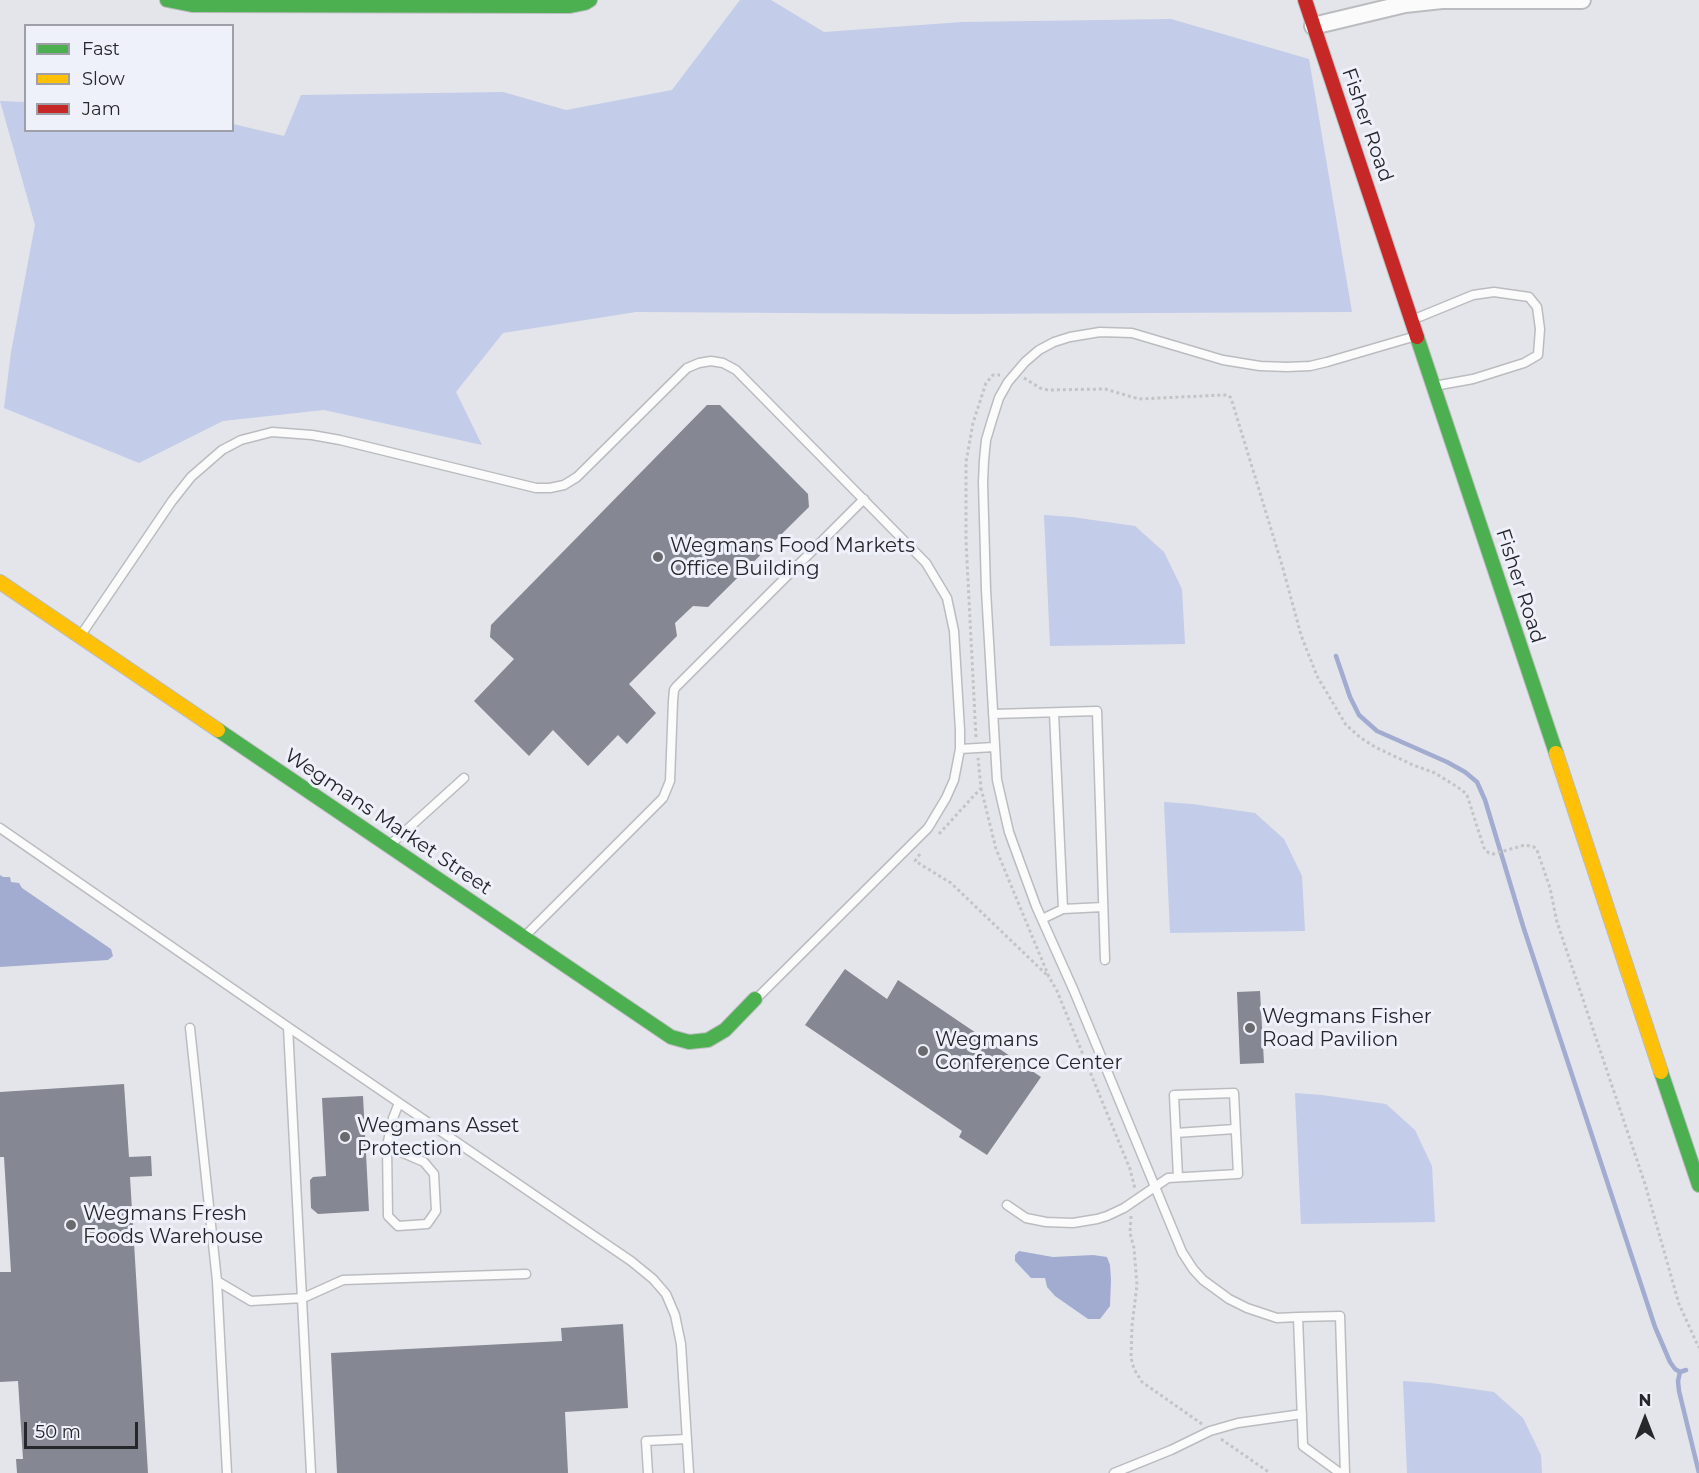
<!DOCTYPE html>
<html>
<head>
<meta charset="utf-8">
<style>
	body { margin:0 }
	#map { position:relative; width:1699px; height:1473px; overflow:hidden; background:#e4e5ea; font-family:Montserrat,sans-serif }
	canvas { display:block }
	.legend { position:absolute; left:24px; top:24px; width:210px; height:108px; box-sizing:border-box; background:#eff1fa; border:2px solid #9fa0a7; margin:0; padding:8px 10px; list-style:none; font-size:18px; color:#26272b }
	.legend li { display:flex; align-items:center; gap:12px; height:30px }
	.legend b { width:30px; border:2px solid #9fa0a7 }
	.north { position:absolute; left:1615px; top:1389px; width:60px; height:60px; -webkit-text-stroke:4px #eff1fa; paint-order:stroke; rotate:0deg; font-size:16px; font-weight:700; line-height:24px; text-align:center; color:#26272b }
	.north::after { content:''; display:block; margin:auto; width:21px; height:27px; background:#26272b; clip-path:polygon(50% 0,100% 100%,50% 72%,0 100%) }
	.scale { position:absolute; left:24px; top:1422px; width:114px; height:27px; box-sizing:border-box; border:3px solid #26272b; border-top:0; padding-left:8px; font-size:18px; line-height:21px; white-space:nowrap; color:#26272b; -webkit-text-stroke:4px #eff1fa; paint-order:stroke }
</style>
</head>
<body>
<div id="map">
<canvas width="1699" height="1473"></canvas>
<ul class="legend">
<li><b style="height:8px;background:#4caf50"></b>Fast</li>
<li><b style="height:8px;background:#ffc107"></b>Slow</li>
<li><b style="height:8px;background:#c62828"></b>Jam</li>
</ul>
<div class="north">N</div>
<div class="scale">50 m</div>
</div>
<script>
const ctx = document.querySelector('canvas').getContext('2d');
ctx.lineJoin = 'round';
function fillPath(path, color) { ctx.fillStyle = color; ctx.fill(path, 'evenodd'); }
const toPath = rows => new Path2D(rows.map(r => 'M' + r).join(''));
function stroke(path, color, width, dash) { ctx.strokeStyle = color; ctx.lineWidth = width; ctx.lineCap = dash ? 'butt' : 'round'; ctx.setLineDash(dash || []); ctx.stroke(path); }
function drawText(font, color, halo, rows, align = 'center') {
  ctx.font = font + ' Montserrat,sans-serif'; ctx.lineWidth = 6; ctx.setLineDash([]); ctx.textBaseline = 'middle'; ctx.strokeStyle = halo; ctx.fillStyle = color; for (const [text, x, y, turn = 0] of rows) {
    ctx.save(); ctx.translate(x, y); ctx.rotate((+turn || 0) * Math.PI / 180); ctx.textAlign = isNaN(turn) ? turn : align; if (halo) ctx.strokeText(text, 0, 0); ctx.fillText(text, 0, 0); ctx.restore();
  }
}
fillPath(toPath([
	[740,0,771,0,824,32,962,22,1171,19,1309,59,1352,312,951,314,636,312,503,333,456,392,482,445,324,410,223,421,139,463,4,408,11,352,35,225,0,101,25,102,26,130,232,130,233,124,284,136,301,95,503,92,566,110,672,90],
	[1044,515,1072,517,1135,526,1164,552,1182,589,1185,644,1050,646],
	[1164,802,1192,804,1255,813,1284,839,1302,876,1305,931,1170,933],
	[1295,1093,1322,1095,1386,1104,1415,1130,1432,1166,1435,1222,1301,1224],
	[1403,1381,1431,1383,1494,1392,1523,1418,1541,1455,1542,1473,1407,1473]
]), '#c3cce9');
fillPath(toPath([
	[0,875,3,877,10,877,11,882,19,883,22,888,111,949,113,956,108,960,0,967],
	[1019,1251,1053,1257,1093,1255,1107,1257,1110,1265,1111,1280,1110,1306,1100,1319,1088,1319,1055,1296,1047,1287,1045,1278,1031,1278,1015,1261,1015,1255]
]), '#a2acd0');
stroke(toPath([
	[1336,656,1350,697,1359,715,1377,731,1447,762,1465,772,1477,782,1485,800,1523,926,1655,1327,1670,1362,1675,1369,1680,1372],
	[1686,1370,1680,1372,1678,1381,1679,1391,1699,1473]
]), '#a2acd0', 4.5);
fillPath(toPath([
	[707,405,720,405,808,494,809,507,708,607,693,606,675,623,677,636,629,684,656,713,627,744,618,735,588,766,553,730,529,756,474,701,514,659,490,637,491,625],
	[845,969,887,999,898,980,1041,1077,987,1155,959,1137,962,1131,805,1025],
	[1260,991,1264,1063,1240,1064,1237,992],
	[124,1084,129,1157,151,1156,152,1176,130,1177,148,1473,17,1473,16,1459,23,1459,18,1381,0,1382,0,1272,11,1272,4,1157,0,1157,0,1092],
	[363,1096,369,1211,318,1214,311,1208,310,1180,313,1177,326,1176,322,1098],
	[623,1324,628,1408,565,1412,568,1473,337,1473,331,1353,562,1341,561,1328]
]), '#858892');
const lane = toPath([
	[1412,320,1473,295,1494,292,1529,297,1537,307,1540,329,1538,355,1524,363,1473,379,1434,386],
	[81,635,172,501,191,477,222,450,241,440,272,432,312,435,340,440,536,488,550,488,564,485,577,477,687,368,699,363,711,361,723,363,736,370,926,563,947,598,954,631,960,730,960,749,954,780,946,798,928,828,756,999],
	[1054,713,1063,909,1103,907],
	[993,714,1097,711,1105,960],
	[960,749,994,747],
	[0,828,288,1027,631,1261,653,1279,666,1294,675,1315,681,1344,689,1473],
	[391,844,464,778],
	[1042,919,1063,909],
	[524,937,663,798,670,781,673,701,674,690,676,687,864,499],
	[288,1027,311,1473],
	[190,1028,217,1281,251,1301,303,1298,343,1280,526,1274],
	[1176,1133,1235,1129],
	[387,1146,424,1162,434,1174,436,1211,427,1224,398,1226,388,1216,387,1146,393,1118,399,1103],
	[1007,1205,1026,1218,1046,1222,1073,1223,1097,1219,1107,1216,1124,1208,1168,1178,1238,1174,1234,1093,1174,1095,1178,1177],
	[217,1281,227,1473],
	[1298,1317,1277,1318,1247,1308,1229,1299,1203,1280,1193,1269,1182,1252,1074,991,1036,906,1021,865,1009,832,997,780,986,590,983,482,984,460,986,440,992,420,999,398,1008,382,1025,362,1039,350,1054,342,1070,337,1100,332,1132,333,1223,360,1260,366,1287,367,1310,366,1327,362,1416,336],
	[648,1473,646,1441,687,1439],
	[1114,1473,1171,1450,1210,1431,1238,1423,1302,1414],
	[1340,1473,1303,1446,1298,1317,1340,1316,1345,1473]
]);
const street = toPath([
	[1313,26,1405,4,1442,0,1582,0]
]);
const fast = toPath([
	[167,0,192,5,570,6,585,3,590,0],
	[1417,337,1556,753],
	[218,730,671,1037,689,1042,708,1040,725,1030,755,999],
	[1661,1072,1699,1185]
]);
const slow = toPath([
	[0,582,218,730],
	[1556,753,1661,1072]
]);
const jam = toPath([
	[1305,0,1417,337]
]);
stroke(lane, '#bbbcbf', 11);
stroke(street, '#bbbcbf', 20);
stroke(fast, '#bbbcbf', 16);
stroke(slow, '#bbbcbf', 16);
stroke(jam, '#bbbcbf', 16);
stroke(toPath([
	[1024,378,1040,388,1048,390,1105,389,1139,399,1223,395,1228,395,1231,398,1282,565,1301,635,1317,676,1346,725,1361,738,1375,747,1413,765,1435,773,1462,790,1467,795,1483,845,1485,850,1489,853,1493,854,1525,845,1534,847,1537,850,1550,888,1557,922,1645,1184,1679,1304,1699,1348],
	[976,737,966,541,966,462,973,423,986,383,993,375,1000,375],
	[981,788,996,849,1049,977,1057,991,1102,1101,1130,1169,1135,1189],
	[939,834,981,788,978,758],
	[920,854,915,861,951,883,1049,977],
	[1131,1216,1130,1233,1134,1248,1137,1285,1132,1326,1131,1358,1134,1369,1142,1382,1202,1424],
	[1221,1439,1270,1473]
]), '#c3c4c6', 3, [3, 3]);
stroke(lane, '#fbfbfc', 8);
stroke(street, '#fbfbfc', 16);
stroke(fast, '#4caf50', 14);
stroke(slow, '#ffc107', 14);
stroke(jam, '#c62828', 14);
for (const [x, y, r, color] of [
	[658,557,6,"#686a6e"],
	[1250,1028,6,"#686a6e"],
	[923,1051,6,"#686a6e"],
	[345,1137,6,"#686a6e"],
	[71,1225,6,"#686a6e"]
]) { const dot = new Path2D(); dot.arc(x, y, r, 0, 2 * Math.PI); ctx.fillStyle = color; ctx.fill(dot); stroke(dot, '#eff1fa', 2); }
drawText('20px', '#26272b', '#eff1fa', [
	["Fisher Road",1367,125,71],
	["Fisher Road",1520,586,72],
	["Wegmans Market Street",388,822,34]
]);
drawText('20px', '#26272b', '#eff1fa', [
	["Wegmans Food Markets",670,546],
	["Office Building",670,569],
	["Wegmans Fisher",1262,1017],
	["Road Pavilion",1262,1040],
	["Wegmans",935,1040],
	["Conference Center",935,1063],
	["Wegmans Asset",357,1126],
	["Protection",357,1149],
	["Wegmans Fresh",83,1214],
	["Foods Warehouse",83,1237]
], 'left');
</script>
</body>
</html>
